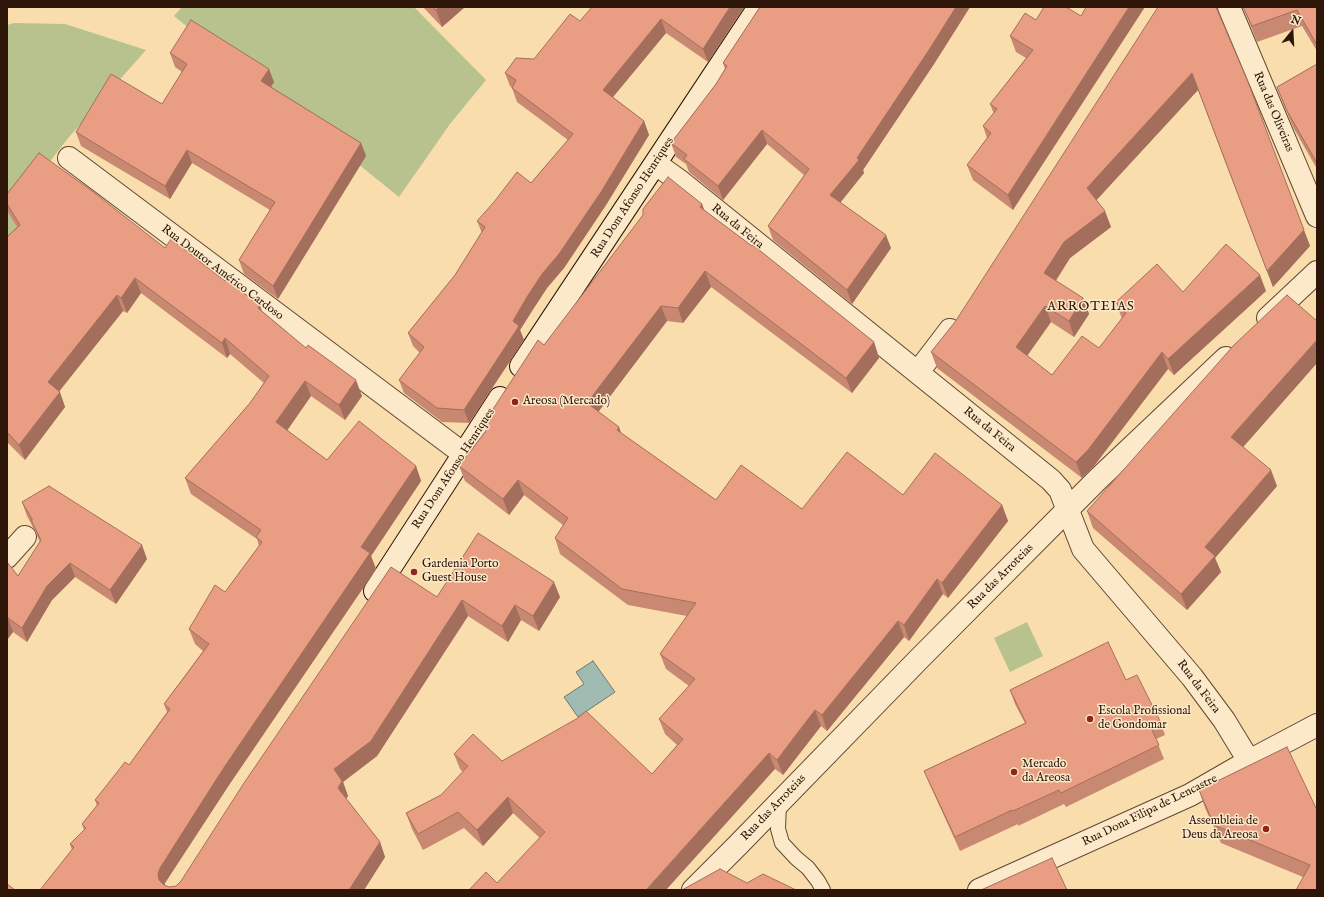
<!DOCTYPE html>
<html>
<head>
<meta charset="utf-8">
<style>
	body { margin:0 }
	#map { position:relative; width:1324px; height:897px; overflow:hidden; background:#f9ddad; font-family:"IM FELL English",serif }
	canvas { display:block }
	.frame { position:absolute; inset:0; border:8px solid #2d1508; pointer-events:none }
	.north { position:absolute; left:1272px; top:12px; width:40px; height:40px; -webkit-text-stroke:3px #fbe9ca; paint-order:stroke; rotate:18deg; font-size:11px; font-weight:700; line-height:16px; text-align:center; color:#2d1508 }
	.north::after { content:''; display:block; margin:auto; width:14px; height:18px; background:#2d1508; clip-path:polygon(50% 0,100% 100%,50% 72%,0 100%) }
</style>
</head>
<body>
<div id="map">
<canvas width="1324" height="897"></canvas>
<div class="frame"></div>
<div class="north">N</div>
</div>
<script>
const ctx = document.querySelector('canvas').getContext('2d');
ctx.lineJoin = 'round';
function fillPath(path, color) { ctx.fillStyle = color; ctx.fill(path, 'evenodd'); }
const toPath = rows => new Path2D(rows.map(r => 'M' + r).join(''));
function stroke(path, color, width, dash) { ctx.strokeStyle = color; ctx.lineWidth = width; ctx.lineCap = dash ? 'butt' : 'round'; ctx.setLineDash(dash || []); ctx.stroke(path); }
function drawText(font, color, halo, rows, align = 'center') {
  ctx.font = font + ' "IM FELL English",serif'; ctx.lineWidth = 3; ctx.setLineDash([]); ctx.textBaseline = 'middle'; ctx.strokeStyle = halo; ctx.fillStyle = color; for (const [text, x, y, turn = 0] of rows) {
    ctx.save(); ctx.translate(x, y); ctx.rotate((+turn || 0) * Math.PI / 180); ctx.textAlign = isNaN(turn) ? turn : align; if (halo) ctx.strokeText(text, 0, 0); ctx.fillText(text, 0, 0); ctx.restore();
  }
}
fillPath(toPath([
	[182,7,414,7,486,80,450,124,399,197,174,16],
	[14,23,65,24,146,50,69,137,9,214,26,241,7,257,7,25],
	[1027,622,1043,656,1010,672,994,638]
]), '#b7c28f');
const water = toPath([
	[593,661,615,692,578,717,564,697,584,684,576,672,593,661]
]);
fillPath(water, '#9fbab1');
stroke(water, '#71786d', 1);
const service = toPath([
	[779,803,778,829,782,843,796,858,808,868,818,881,823,890]
]);
const minor = toPath([
	[1229,7,1317,216],
	[69,158,465,455],
	[656,164,681,182,1051,480,1060,490,1083,549,1192,677,1224,720,1249,761],
	[1268,318,1317,272],
	[918,372,950,330],
	[7,557,25,537],
	[693,890,737,846,919,659,1098,479,1226,358],
	[979,890,1190,795,1249,761,1317,725]
]);
const secondary = toPath([
	[521,366,759,7],
	[375,591,500,398]
]);
stroke(service, '#604731', 16);
stroke(minor, '#604731', 24);
stroke(secondary, '#2d1508', 24);
stroke(service, '#fbe9ca', 14);
stroke(minor, '#fbe9ca', 22);
stroke(secondary, '#fbe9ca', 22);
fillPath(toPath([
	[423,7,465,7,442,27],
	[592,7,744,7,708,62,666,33,613,97,644,121,649,135,606,205,564,268,547,288,532,311,520,330,524,340,469,423,442,422,404,393,399,380,420,353,413,346,408,333,455,275,482,233,477,221,531,183,568,140,517,102,512,88,510,86,505,73,534,59,580,21],
	[760,7,970,7,934,64,863,170,864,173,840,203,891,248,852,304,773,240,768,226,804,175,767,144,723,200,689,172,686,164,676,157,671,143,716,84,725,69,723,63],
	[1243,7,1317,7,1317,51,1302,26,1257,42],
	[1217,9,1310,246,1273,287,1198,90,1096,200,1111,227,1070,258,1056,281,1083,298,1089,314,1074,337,1051,322,1027,356,1052,375,1099,348,1122,319,1116,302,1183,292,1266,291,1174,375,1168,369,1094,466,1082,478,937,368,931,352,955,322],
	[1081,16,1013,210,973,180,967,165,987,138,983,126,994,114,990,104,1026,58,1016,52,1010,36,1036,20],
	[170,53,274,82,271,87,361,143,366,156,278,299,244,274,239,260,270,210,192,163,170,199,81,146,76,132,162,104,182,72,175,67],
	[1317,64,1317,169,1293,127,1283,103,1277,87],
	[7,194,165,248,262,311,362,396,345,420,311,396,287,430,327,460,416,466,421,481,371,556,376,569,229,785,165,883,165,885,169,887,176,886,181,881,437,597,560,597,539,631,521,620,508,642,468,616,377,756,343,782,348,796,346,799,380,842,385,857,364,890,40,890,72,850,70,844,84,830,82,824,97,806,95,800,129,765,167,712,164,704,203,651,195,644,189,629,225,592,259,546,257,539,191,494,185,478,250,403,264,383,230,354,227,358,141,293,127,313,123,311,59,391,65,407,25,460,7,442,7,237,17,227,9,214,7,208],
	[702,204,704,210,874,342,879,358,852,393,711,287,683,323,667,321,598,412,621,433,716,500,802,509,903,495,1002,505,1008,521,948,598,943,594,909,641,904,637,827,731,821,726,783,775,775,769,497,883,540,838,513,813,483,846,464,828,423,850,412,829,406,813,441,795,463,772,460,769,454,754,502,761,652,774,677,745,665,734,659,719,689,686,666,669,660,654,687,616,628,605,560,554,555,538,563,525,524,495,509,515,465,481,459,466,486,430,484,423,544,345],
	[1317,321,1317,363,1243,447,1277,486,1215,558,1221,572,1187,610,1093,528,1087,511],
	[22,502,147,559,116,604,75,577,52,600,27,642,13,632,7,640,7,562,18,576,40,542,34,529,27,516],
	[1126,680,1160,721,1165,735,1156,739,1164,759,1066,807,1064,804,1018,826,1018,824,960,851,930,785,924,771,1025,723,1015,704,1010,690],
	[1287,747,1317,890,1303,877,1221,843,1205,808,1199,790]
]), '#c88871');
fillPath(toPath([
	[439,7,465,7,442,27,436,10],
	[730,7,744,7,708,62,703,49],
	[956,7,970,7,934,64,863,170,864,173,835,209,830,195,857,158],
	[1129,7,1145,7,1013,210,1008,195],
	[661,19,666,33,608,103,603,90],
	[269,69,274,82,266,95,261,81],
	[1192,73,1198,90,1093,204,1087,188],
	[644,121,649,135,606,205,564,268,547,288,532,311,520,330,524,340,469,423,464,410,513,321,527,297],
	[762,130,767,144,723,200,718,186],
	[361,143,366,156,278,299,273,286],
	[187,150,192,163,170,199,165,186],
	[702,204,708,220,700,207],
	[1105,211,1111,227,1070,258,1050,289,1044,273,1064,242],
	[1304,230,1310,246,1273,287,1267,271],
	[886,235,891,248,852,304,847,290],
	[705,271,711,287,683,323,678,308],
	[1260,275,1266,291,1174,375,1168,359],
	[135,278,141,293,127,313,121,298],
	[117,295,123,311,54,398,48,382],
	[1083,298,1089,314,1074,337,1069,321],
	[260,305,265,321,258,308],
	[661,306,667,321,593,419,587,403],
	[1045,306,1051,322,1022,363,1016,347],
	[225,338,230,354,227,358,222,343],
	[1317,340,1317,363,1237,454,1231,437],
	[874,342,879,358,852,393,846,378],
	[1162,352,1168,369,1094,466,1082,478,1076,462],
	[356,380,362,396,345,420,339,405],
	[305,381,311,396,282,438,276,422],
	[60,392,65,407,25,460,19,445],
	[619,427,625,443,617,430],
	[416,466,421,481,371,556,376,569,229,785,165,883,164,889,159,880,158,874,160,868,361,547],
	[1271,470,1277,486,1215,558,1221,572,1187,610,1181,594,1205,547],
	[518,480,524,495,509,515,503,499],
	[1002,505,1008,521,948,598,942,583],
	[142,545,147,559,116,604,110,590],
	[70,563,75,577,52,600,27,642,22,628,47,586],
	[937,579,943,594,909,641,904,625],
	[554,582,560,597,539,631,533,616],
	[462,600,468,616,377,756,343,782,348,796,343,803,338,788,334,769],
	[515,605,521,620,508,642,502,626],
	[8,618,13,632,7,640,7,619],
	[898,621,904,637,827,731,822,715],
	[815,710,821,726,783,775,777,760],
	[769,753,775,769,666,890,646,890],
	[508,797,513,813,483,846,477,830],
	[380,842,385,857,364,890,349,890]
]), '#a36f5c');
const building = toPath([
	[433,7,439,7,436,10,433,7],
	[592,7,730,7,703,49,661,19,603,90,644,121,601,192,559,254,542,274,527,297,513,321,519,326,464,410,437,408,399,380,424,347,408,333,455,275,485,227,477,221,494,202,517,172,531,183,573,134,512,88,516,80,505,73,516,58,534,59,570,14,580,21,592,7],
	[760,7,956,7,929,50,857,158,859,160,830,195,886,235,847,290,768,226,809,169,762,130,718,186,684,159,687,155,671,143,716,84,727,66,723,63,760,7],
	[1044,7,1066,7,1081,16,1086,7,1129,7,1008,195,967,165,991,133,983,126,997,109,990,104,1033,50,1010,36,1025,13,1036,20,1044,7],
	[1158,7,1216,7,1248,82,1304,230,1267,271,1192,73,1087,188,1105,211,1064,242,1044,273,1083,298,1069,321,1045,306,1016,347,1052,375,1082,336,1099,348,1126,313,1116,302,1157,264,1183,292,1226,244,1260,275,1168,359,1162,352,1088,450,1076,462,931,352,955,322,1158,7],
	[1243,7,1317,7,1317,45,1297,10,1252,26,1243,7],
	[191,20,269,69,261,81,361,143,273,286,239,260,275,202,187,150,165,186,76,132,111,74,162,104,187,64,170,53,191,20],
	[1317,64,1317,163,1287,111,1277,87,1317,64],
	[39,153,92,191,165,248,171,239,225,281,226,280,260,305,258,308,306,348,308,345,356,380,339,405,305,381,276,422,327,460,359,421,416,466,361,547,370,553,223,769,160,868,158,874,159,880,164,885,169,887,176,886,181,881,244,783,391,567,437,597,478,533,554,582,533,616,515,605,502,626,462,600,371,741,334,769,342,781,338,788,380,842,349,890,40,890,74,847,70,844,86,828,82,824,99,803,95,800,125,762,129,765,170,709,164,704,209,644,189,629,215,585,225,592,262,542,256,537,261,530,185,478,250,403,269,376,225,338,222,343,135,278,121,298,117,295,48,382,60,392,19,445,7,432,7,237,20,225,7,204,7,194,39,153],
	[668,177,702,204,700,207,752,246,753,245,874,342,846,378,705,271,678,308,661,306,587,403,619,427,617,430,716,500,741,465,802,509,847,452,903,495,935,453,1002,505,942,583,937,579,904,625,898,621,822,715,815,710,777,760,769,753,646,890,469,890,486,872,497,883,545,832,508,797,477,830,458,812,418,834,406,813,441,795,468,766,454,754,473,734,502,761,578,718,586,711,652,774,683,739,659,719,695,679,660,654,696,603,622,589,555,538,568,518,518,480,503,499,459,466,489,427,484,423,538,340,544,345,643,215,643,209,668,177],
	[1287,295,1317,321,1317,340,1231,437,1271,470,1205,547,1215,556,1181,594,1087,511,1234,345,1287,295],
	[49,486,142,545,110,590,70,563,47,586,22,628,8,618,7,619,7,562,18,576,41,540,32,522,32,519,22,502,49,486],
	[1108,642,1126,680,1137,675,1160,721,1150,726,1159,745,1061,793,1059,790,1013,811,1012,810,955,837,924,771,1026,723,1010,690,1108,642],
	[1287,747,1317,810,1317,890,1296,890,1310,865,1214,825,1199,790,1287,747],
	[1052,858,1067,890,981,890,1052,858],
	[720,869,747,883,763,874,796,890,682,890,720,869],
	[7,884,15,890,7,890,7,884]
]);
fillPath(building, '#e99e83');
stroke(building, '#a36f5c', 1);
for (const [x, y, r, color] of [
	[515,402,4,"#8f2418"],
	[414,572,4,"#8f2418"],
	[1090,719,4,"#8f2418"],
	[1014,772,4,"#8f2418"],
	[1266,829,4,"#8f2418"]
]) { const dot = new Path2D(); dot.arc(x, y, r, 0, 2 * Math.PI); ctx.fillStyle = color; ctx.fill(dot); stroke(dot, '#fbe9ca', 1.5); }
drawText('12px', '#2d1508', '#fbe9ca', [
	["Rua das Oliveiras",1273,112,67],
	["Rua Dom Afonso Henriques",633,198,-57],
	["Rua da Feira",737,227,39],
	["Rua Doutor Américo Cardoso",222,273,37],
	["Rua da Feira",989,430,39],
	["Rua Dom Afonso Henriques",454,469,-57],
	["Rua das Arroteias",1001,577,-45],
	["Rua da Feira",1198,687,53],
	["Rua das Arroteias",774,808,-46],
	["Rua Dona Filipa de Lencastre",1150,811,-26]
]);
drawText('12px', '#2d1508', '#fbe9ca', [
	["Areosa (Mercado)",523,402],
	["Gardenia Porto",422,565],
	["Guest House",422,579],
	["Escola Profissional",1098,712],
	["de Gondomar",1098,726],
	["Mercado",1022,765],
	["da Areosa",1022,779],
	["Assembleia de",1258,822,"right"],
	["Deus da Areosa",1258,836,"right"]
], 'left');
ctx.letterSpacing = '1px';
drawText('13px', '#2d1508', '#fbe9ca', [
	["ARROTEIAS",1091,307]
]);
ctx.letterSpacing = '0px';
</script>
</body>
</html>
